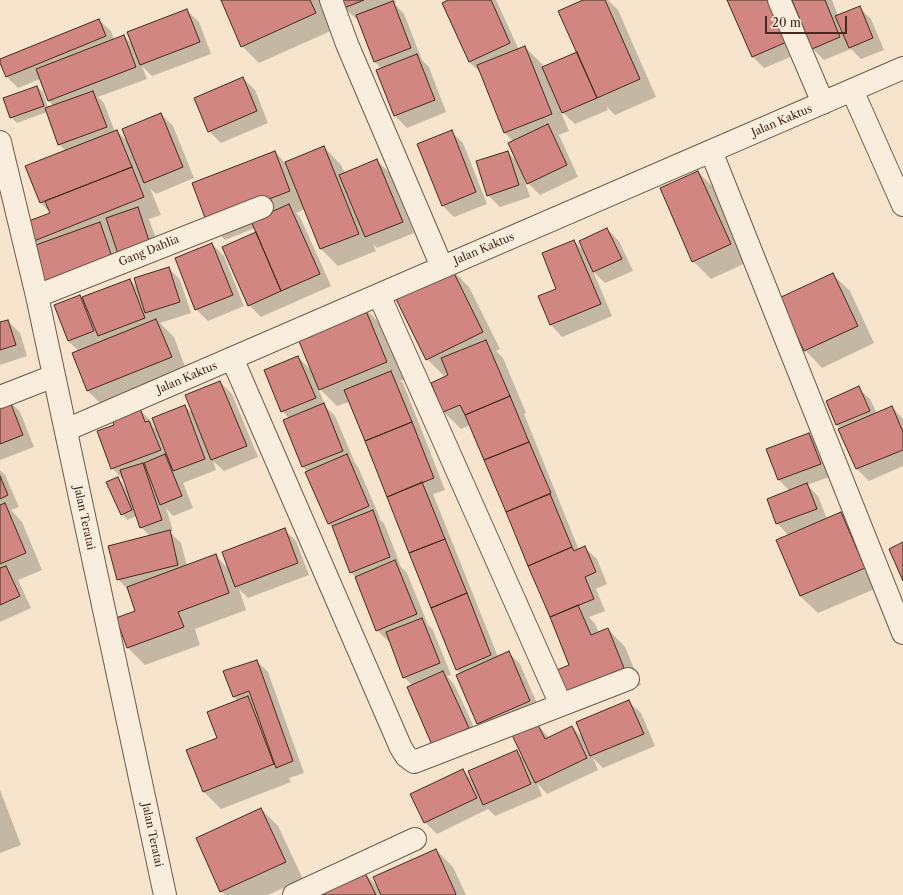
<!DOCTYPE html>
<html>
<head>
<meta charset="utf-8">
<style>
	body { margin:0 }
	#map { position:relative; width:903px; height:895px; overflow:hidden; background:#f6e5cc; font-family:"Libre Caslon Text",serif }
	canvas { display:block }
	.scale { position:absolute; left:765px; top:16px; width:82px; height:18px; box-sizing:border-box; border:2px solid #432a1c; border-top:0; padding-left:5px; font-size:12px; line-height:14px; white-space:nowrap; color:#432a1c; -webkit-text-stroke:3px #f9eede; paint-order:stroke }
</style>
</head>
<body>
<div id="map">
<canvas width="903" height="895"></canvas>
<div class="scale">20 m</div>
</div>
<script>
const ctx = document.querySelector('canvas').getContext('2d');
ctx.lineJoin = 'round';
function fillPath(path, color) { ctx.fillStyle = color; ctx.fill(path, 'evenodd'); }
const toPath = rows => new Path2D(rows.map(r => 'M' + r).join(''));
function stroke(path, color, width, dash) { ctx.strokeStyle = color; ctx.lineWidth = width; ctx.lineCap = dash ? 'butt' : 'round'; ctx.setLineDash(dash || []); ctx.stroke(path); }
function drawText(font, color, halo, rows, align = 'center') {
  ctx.font = font + ' "Libre Caslon Text",serif'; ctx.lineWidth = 3; ctx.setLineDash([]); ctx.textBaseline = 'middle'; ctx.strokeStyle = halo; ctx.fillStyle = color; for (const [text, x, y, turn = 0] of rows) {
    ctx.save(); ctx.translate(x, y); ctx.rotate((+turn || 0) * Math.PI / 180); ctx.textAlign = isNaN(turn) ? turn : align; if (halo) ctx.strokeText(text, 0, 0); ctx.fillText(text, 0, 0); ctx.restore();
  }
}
fillPath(toPath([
	[222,0,319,0,333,30,259,63,242,46],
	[342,0,395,0,396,3,395,4,404,14,422,60,429,67,446,112,407,128,395,116,377,71,382,69,375,62,358,18,356,19,344,7],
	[450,0,496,0,519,50,525,47,542,64,544,68,578,53,585,0,608,0,618,10,656,97,615,115,606,106,608,110,575,124,560,110,569,131,558,135,560,137,578,177,540,195,528,183,525,176,523,176,530,197,500,207,488,195,508,152,518,163,514,142,505,133,481,73,469,62],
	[728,0,800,53,764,68,753,57],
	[793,0,832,0,838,16,859,7,871,19,884,50,861,59,851,49,824,60,812,48],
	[187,11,199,22,211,54,152,76,142,66,147,79,98,97,104,103,115,132,117,131,128,142,161,114,173,126,194,178,156,194,150,188,161,215,149,219,162,255,131,266,117,252,124,271,39,245,35,241,51,214,41,203,26,167,66,151,59,144,47,112,17,123,11,117,37,87,43,92,48,108,54,106,48,100,40,79,18,88,7,77,0,60,99,20,111,31,114,40,124,36,134,46],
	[243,78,255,90,268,123,221,143,209,131],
	[451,131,463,143,487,204,454,217,443,206],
	[324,147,341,165,345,174,377,161,389,172,414,233,377,248,373,244,376,251,338,266,321,249,305,209,296,213,300,217,331,286,261,317,249,305,257,233,255,228,225,240,208,222,275,152,285,163],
	[698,172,715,189,748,262,711,279,693,261],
	[607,229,619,241,633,271,605,283,593,271,612,316,562,337,551,325,539,296,558,289,574,241,584,251],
	[212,244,224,256,244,306,208,321,196,309],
	[169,268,180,280,191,313,160,323,174,337,188,375,105,408,88,391,73,353,79,351,68,341,80,296,82,298,130,280,139,289],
	[452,270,469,287,500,349,496,351,503,358,526,413,524,414,579,550,585,548,597,559,607,584,596,589,605,611,589,617,595,624,599,633,608,629,625,647,641,685,577,712,560,694,571,665,470,425,461,429,444,412,432,383,450,376,449,374,444,376,427,359],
	[832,274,850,291,874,343,822,368,805,350],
	[364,307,381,325,404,380,400,381,403,383,445,490,433,494,498,657,509,653,520,664,541,713,490,735,478,724,457,675,461,674,457,670,349,402,337,406,317,386,326,407,335,416,355,463,358,467,380,518,379,519,384,523,401,567,407,573,428,625,433,630,451,675,447,676,454,684,480,740,445,756,413,686,404,677,390,641,389,642,377,630,355,577,351,572,335,530,329,524,307,472,308,472,303,467,284,420,289,418,282,411,298,357,313,372],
	[8,321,20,333,27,356,0,365,0,323],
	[220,382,232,394,258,457,224,471,213,461,216,470,183,483,193,508,173,516,166,508,173,531,170,532,181,543,187,566,215,555,229,569,285,530,296,541,309,575,248,598,239,589,246,610,195,629,200,645,145,665,128,648,117,619,137,611,129,591,118,579,150,536,141,527,137,516,127,520,122,514,118,478,123,484,127,492,128,491,124,480,112,468,115,426,140,410,151,421,153,426,158,431,185,406,194,415],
	[858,388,870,399,877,414,892,407,903,419,903,466,869,481,857,469,840,430,841,429,837,425,827,401],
	[0,396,9,400,20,412,34,447,0,460],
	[809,434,821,445,832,476,807,485,818,496,827,519,841,513,859,531,882,586,818,613,800,596,789,536,777,523,790,491,779,480,767,449],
	[0,470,5,475,19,507,11,510,22,522,42,570,18,580,31,608,0,622],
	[257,661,268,672,304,773,289,778,291,782,221,809,204,792,218,739,238,701,233,696],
	[629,702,641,713,655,746,603,768,593,758,598,770,547,794,537,783,542,796,495,816,488,809,437,834,425,822,463,770,473,781,516,751,525,760,537,724,549,738,572,727,584,739],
	[0,790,21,845,0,853],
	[261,809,278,826,303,879,268,895,225,895,221,891],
	[436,850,453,867,466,895,320,895,365,874,378,887]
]), '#0003');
const building = toPath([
	[221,0,310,0,316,13,241,47,221,0],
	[341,0,364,0,344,8,341,0],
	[448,0,491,0,510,43,469,62,442,3,448,0],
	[583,0,605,0,640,79,597,98,558,11,583,0],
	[727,0,771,0,789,41,752,57,727,0],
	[792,0,825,0,840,37,812,49,792,0],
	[393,1,411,48,374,62,356,15,393,1],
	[860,6,873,38,849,48,835,16,860,6],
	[187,9,200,42,140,65,127,32,187,9],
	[99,19,106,36,6,77,0,63,0,59,99,19],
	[124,35,136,67,48,101,36,69,124,35],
	[525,46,552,114,504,133,477,65,525,46],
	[577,52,597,98,562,113,542,67,577,52],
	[417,54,435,100,394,116,376,70,417,54],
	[243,77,257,111,208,132,194,98,243,77],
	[37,86,44,106,10,118,3,98,37,86],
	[93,91,107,127,58,145,45,108,93,91],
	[161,113,183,167,144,183,122,129,161,113],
	[548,124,567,165,527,184,508,143,548,124],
	[117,130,132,167,40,203,25,166,117,130],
	[452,130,476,192,442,206,417,144,452,130],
	[324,146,359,234,320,249,285,162,324,146],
	[275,151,290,191,207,223,192,183,275,151],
	[508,151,519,185,487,196,476,161,508,151],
	[377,159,403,222,365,237,339,175,377,159],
	[132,167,144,197,34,241,26,222,50,213,45,201,132,167],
	[698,171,731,244,692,262,660,188,698,171],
	[289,204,320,274,281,291,251,221,289,204],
	[138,207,150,244,118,254,106,218,138,207],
	[100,222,113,260,46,284,33,246,100,222],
	[607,228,622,259,593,272,579,241,607,228],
	[256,232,281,291,248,306,222,247,256,232],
	[574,240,601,304,550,325,538,296,556,289,542,253,574,240],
	[212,243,233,295,195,310,175,258,212,243],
	[169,267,180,302,145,313,134,278,169,267],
	[452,269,483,332,426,360,395,297,452,269],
	[833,273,858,326,804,351,779,298,833,273],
	[130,279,145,318,98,336,82,297,130,279],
	[80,295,94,331,68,341,54,305,80,295],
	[364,306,387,362,319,390,296,334,364,306],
	[156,319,172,357,87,391,72,353,156,319],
	[8,320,16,345,0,350,0,322,8,320],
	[486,340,510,396,465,415,460,405,443,412,431,383,448,375,441,358,486,340],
	[298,356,316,398,281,412,264,370,298,356],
	[391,371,412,422,365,441,344,390,391,371],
	[220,381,247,446,211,460,185,395,220,381],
	[859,386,870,411,836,425,826,401,859,386],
	[510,396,529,442,484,460,465,415,510,396],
	[9,399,23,435,0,444,0,402,9,399],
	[324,403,343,451,302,467,283,420,324,403],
	[185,405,205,459,173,471,152,418,185,405],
	[892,406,903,432,903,450,856,469,838,429,892,406],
	[140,408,145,422,149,421,161,450,111,469,97,431,114,425,112,419,140,408],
	[412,422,434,478,387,497,365,441,412,422],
	[809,433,821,464,778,480,766,449,809,433],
	[529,442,551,493,506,512,484,460,529,442],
	[165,454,182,496,160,505,144,463,165,454],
	[347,454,369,506,328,524,305,472,347,454],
	[143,463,162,520,140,528,120,470,143,463],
	[0,476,8,495,0,499,0,476],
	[118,477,132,510,121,515,106,482,118,477],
	[422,482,445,539,409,553,387,497,422,482],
	[807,483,817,509,776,524,767,499,807,483],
	[550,494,572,547,528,566,506,512,550,494],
	[5,503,26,553,0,564,0,505,5,503],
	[373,510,390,557,350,573,332,526,373,510],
	[841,512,865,568,800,596,776,540,841,512],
	[285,528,298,563,235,587,222,552,285,528],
	[170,530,178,565,117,580,108,546,170,530],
	[445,539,467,593,431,608,409,553,445,539],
	[903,542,903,581,889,549,903,542],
	[585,546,596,572,585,577,594,599,550,617,528,566,572,547,574,551,585,546],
	[216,554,229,593,178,612,184,627,127,648,116,618,135,611,127,587,216,554],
	[395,560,417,614,376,631,355,577,395,560],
	[6,566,20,596,0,605,0,568,6,566],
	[467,593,491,655,456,670,431,608,467,593],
	[578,605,591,635,608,628,624,668,559,695,550,673,569,665,550,617,578,605],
	[422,618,440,663,403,678,386,632,422,618],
	[509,651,530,701,477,724,456,675,509,651],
	[257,660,293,761,276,768,249,691,233,697,223,671,257,660],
	[443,671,469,728,432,745,407,687,443,671],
	[248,696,274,764,203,792,186,750,217,738,207,712,248,696],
	[629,700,644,734,590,756,576,722,629,700],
	[537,723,545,739,572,726,587,758,535,783,512,735,537,723],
	[517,750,531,784,483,805,468,771,517,750],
	[463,769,477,798,424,823,410,794,463,769],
	[261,808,286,862,220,892,196,838,261,808],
	[436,849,456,894,454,895,381,895,373,877,436,849],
	[365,873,376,895,317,895,365,873]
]);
fillPath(building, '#d18681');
stroke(building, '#432a1c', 1);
const minor = toPath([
	[331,0,347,44,442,267],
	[779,0,823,103],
	[852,90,903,205],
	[0,142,37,296,165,895],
	[711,151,903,633],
	[379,295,561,705],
	[37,296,262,207],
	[232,358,401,748,406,756,414,762,628,679],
	[0,397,54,376],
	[66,430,903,68],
	[294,895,415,839]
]);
stroke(minor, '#705948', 24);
stroke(minor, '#f9eede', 22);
drawText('11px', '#432a1c', '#f9eede', [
	["Jalan Kaktus",782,121,-23],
	["Jalan Kaktus",484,249,-23],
	["Gang Dahlia",149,251,-22],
	["Jalan Kaktus",187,378,-23],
	["Jalan Teratai",84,518,78],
	["Jalan Teratai",152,835,78]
]);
</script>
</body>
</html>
